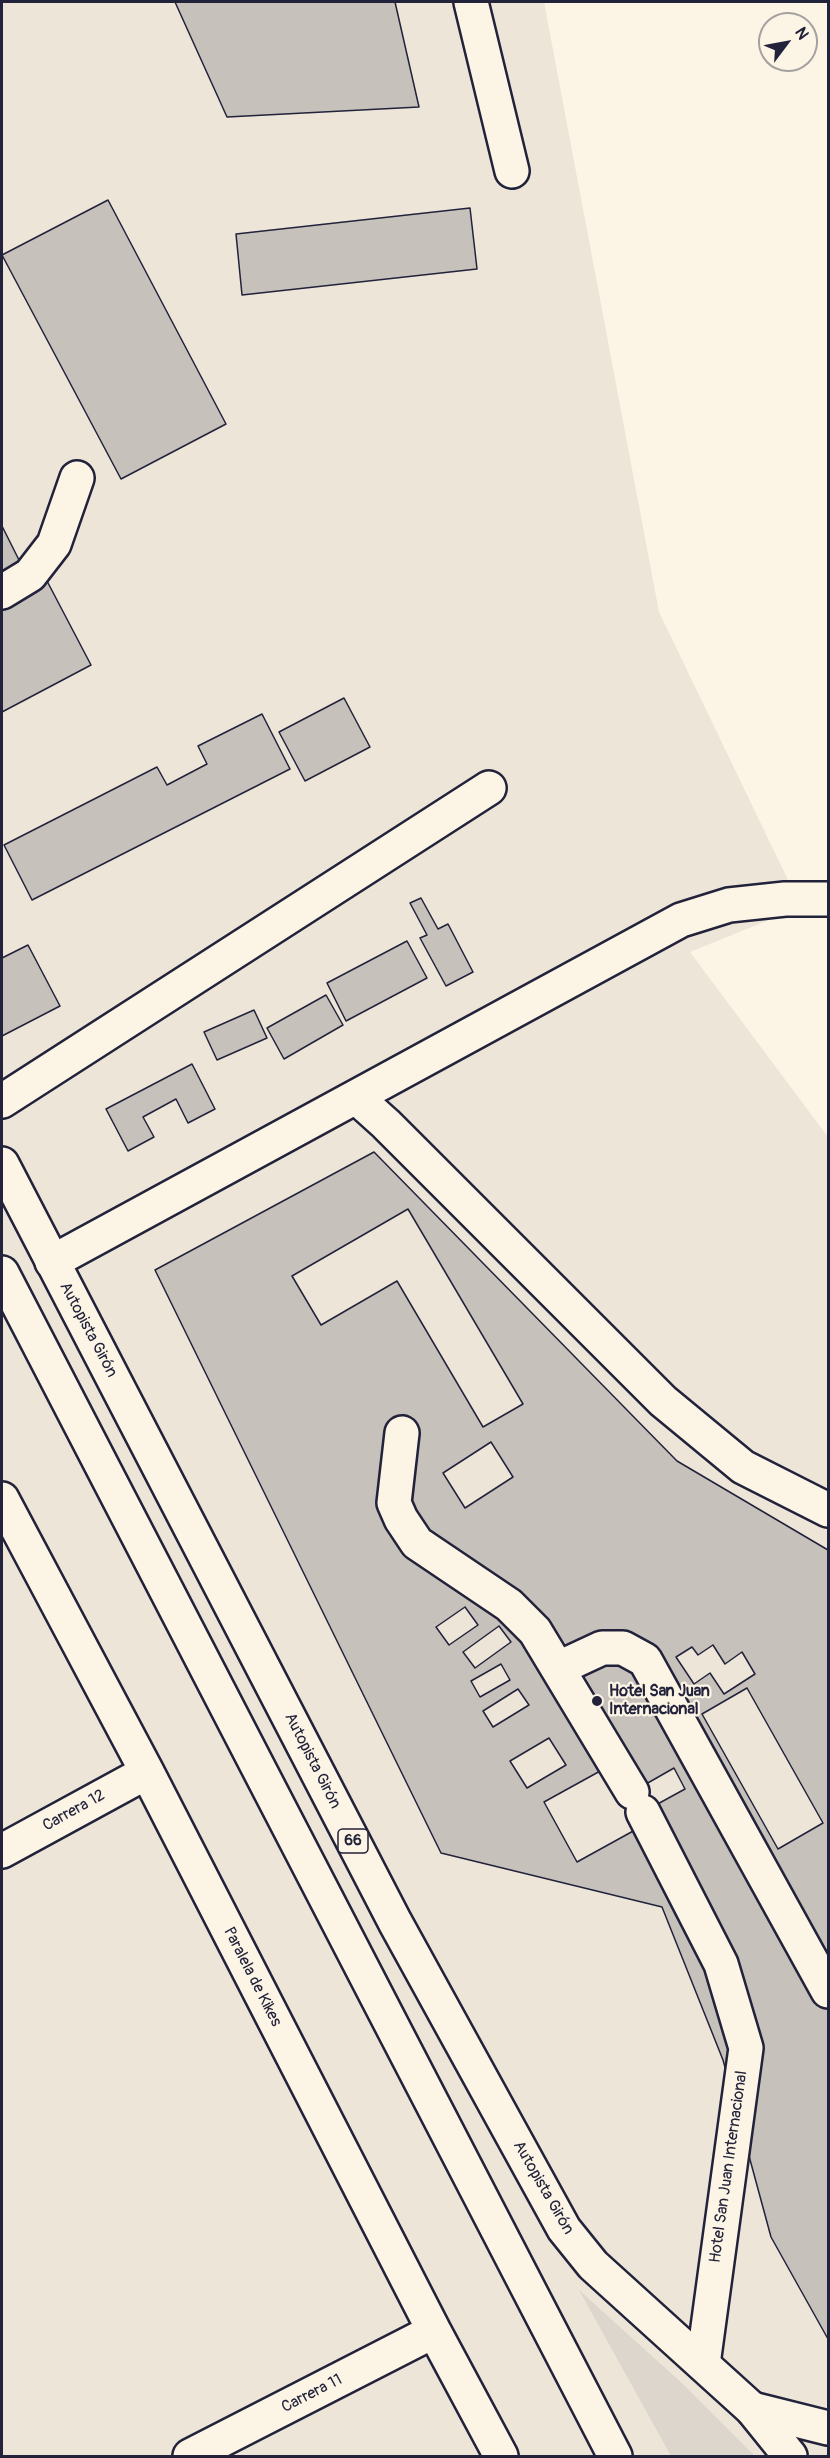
<!DOCTYPE html>
<html>
<head>
<meta charset="utf-8">
<style>
	body { margin:0 }
	#map { position:relative; width:830px; height:2458px; overflow:hidden; background:#fcf5e5; font-family:Pangolin,sans-serif }
	canvas { display:block }
	.frame { position:absolute; inset:0; border:3px solid #22223b; pointer-events:none }
	.north { position:absolute; left:758px; top:12px; width:60px; height:60px; box-sizing:border-box; background:#fcf5e5; border:2px solid #a5a1a1; border-radius:50%; rotate:58deg; font-size:16px; font-weight:700; line-height:24px; text-align:center; color:#22223b }
	.north::after { content:''; display:block; margin:auto; width:21px; height:27px; background:#22223b; clip-path:polygon(50% 0,100% 100%,50% 72%,0 100%) }
</style>
</head>
<body>
<div id="map">
<canvas width="830" height="2458"></canvas>
<div class="frame"></div>
<div class="north">N</div>
</div>
<script>
const ctx = document.querySelector('canvas').getContext('2d');
ctx.lineJoin = 'round';
function fillPath(path, color) { ctx.fillStyle = color; ctx.fill(path, 'evenodd'); }
const toPath = rows => new Path2D(rows.map(r => 'M' + r).join(''));
function stroke(path, color, width, dash) { ctx.strokeStyle = color; ctx.lineWidth = width; ctx.lineCap = dash ? 'butt' : 'round'; ctx.setLineDash(dash || []); ctx.stroke(path); }
function drawText(font, color, halo, rows, align = 'center') {
  ctx.font = font + ' Pangolin,sans-serif'; ctx.lineWidth = 4.5; ctx.setLineDash([]); ctx.textBaseline = 'middle'; ctx.strokeStyle = halo; ctx.fillStyle = color; for (const [text, x, y, turn = 0] of rows) {
    ctx.save(); ctx.translate(x, y); ctx.rotate((+turn || 0) * Math.PI / 180); ctx.textAlign = isNaN(turn) ? turn : align; if (halo) ctx.strokeText(text, 0, 0); ctx.fillText(text, 0, 0); ctx.restore();
  }
}
fillPath(toPath([
	[2,2,544,2,659,612,801,907,690,952,828,1137,828,2456,2,2456]
]), '#ece5d8');
fillPath(toPath([
	[579,2290,685,2386,755,2456,671,2456]
]), '#dcd6cc');
const building = toPath([
	[175,2,395,2,419,107,227,117,175,2],
	[108,200,226,424,121,479,2,255,108,200],
	[470,208,477,269,242,295,236,234,470,208],
	[2,526,20,562,2,571,2,526],
	[47,581,91,665,2,712,2,605,47,581],
	[344,698,370,747,305,781,279,732,344,698],
	[262,714,290,769,32,900,4,845,157,767,167,785,207,764,198,746,262,714],
	[421,898,438,929,448,924,473,972,446,986,420,938,427,935,410,903,421,898],
	[407,941,427,978,346,1021,327,983,407,941],
	[28,945,60,1006,2,1036,2,958,28,945],
	[326,995,343,1025,284,1059,267,1028,326,995],
	[254,1010,267,1038,217,1060,204,1032,254,1010],
	[192,1064,215,1109,188,1123,176,1099,143,1117,154,1137,128,1151,106,1109,192,1064],
	[374,1152,677,1461,828,1550,828,2339,771,2237,723,2060,662,1907,441,1853,155,1270,374,1152],
	[408,1209,523,1404,483,1427,397,1281,321,1325,292,1276,408,1209],
	[491,1442,513,1477,465,1508,443,1473,491,1442],
	[465,1607,478,1625,449,1645,436,1627,465,1607],
	[499,1626,511,1642,475,1668,463,1652,499,1626],
	[713,1645,725,1664,742,1652,755,1674,724,1694,710,1673,694,1684,676,1657,692,1647,698,1655,713,1645],
	[501,1664,510,1680,480,1697,471,1681,501,1664],
	[747,1688,823,1823,778,1849,702,1714,747,1688],
	[518,1689,529,1705,493,1727,483,1711,518,1689],
	[549,1738,566,1765,527,1788,510,1761,549,1738],
	[674,1768,685,1789,643,1812,635,1830,577,1862,544,1802,602,1770,632,1792,674,1768]
]);
fillPath(building, '#c6c1bb');
stroke(building, '#22223b', 1.5);
const minor = toPath([
	[471,2,512,171],
	[2,592,30,575,54,544,77,478],
	[356,1097,386,1124,663,1401,743,1467,828,1510],
	[2,1101,489,788],
	[52,1262,681,920,729,905,785,899,828,899],
	[402,1433,394,1503,401,1519,417,1543,509,1605,535,1631,632,1792],
	[2,1499,147,1772,434,2331,501,2456],
	[559,1668,602,1648,623,1648,645,1660,828,1991],
	[643,1812,721,1964,746,2048,703,2364],
	[2,1851,147,1772],
	[752,2409,828,2428],
	[190,2456,434,2331]
]);
const highway = toPath([
	[2,1164,395,1922,564,2229,593,2265,752,2409,790,2456],
	[2,1273,615,2456]
]);
stroke(minor, '#22223b', 38);
stroke(highway, '#22223b', 38);
stroke(minor, '#fcf5e5', 33);
stroke(highway, '#fcf5e5', 33);
for (const [x, y, r, color] of [
	[597,1701,6,"#22223b"]
]) { const dot = new Path2D(); dot.arc(x, y, r, 0, 2 * Math.PI); ctx.fillStyle = color; ctx.fill(dot); stroke(dot, '#fcf5e5', 2); }
for (const [x, y, w] of [
	[353,1841,30]
]) { const box = new Path2D(); box.roundRect(x - w / 2, y - 12, w, 24, 4.5); ctx.fillStyle = '#fcf5e5'; ctx.fill(box); stroke(box, '#22223b', 1.5); }
drawText('bold 15px', '#22223b', null, [
	["66",353,1841]
]);
drawText('16px', '#22223b', '#fcf5e5', [
	["Autopista Girón",88,1330,62],
	["Autopista Girón",312,1761,63],
	["Carrera 12",74,1811,-29],
	["Paralela de Kikes",252,1977,63],
	["Hotel San Juan Internacional",729,2167,-82],
	["Autopista Girón",543,2188,60],
	["Carrera 11",312,2394,-27]
]);
drawText('bold 16px', '#22223b', '#fcf5e5', [
	["Hotel San Juan",609,1692],
	["Internacional",609,1710]
], 'left');
</script>
</body>
</html>
